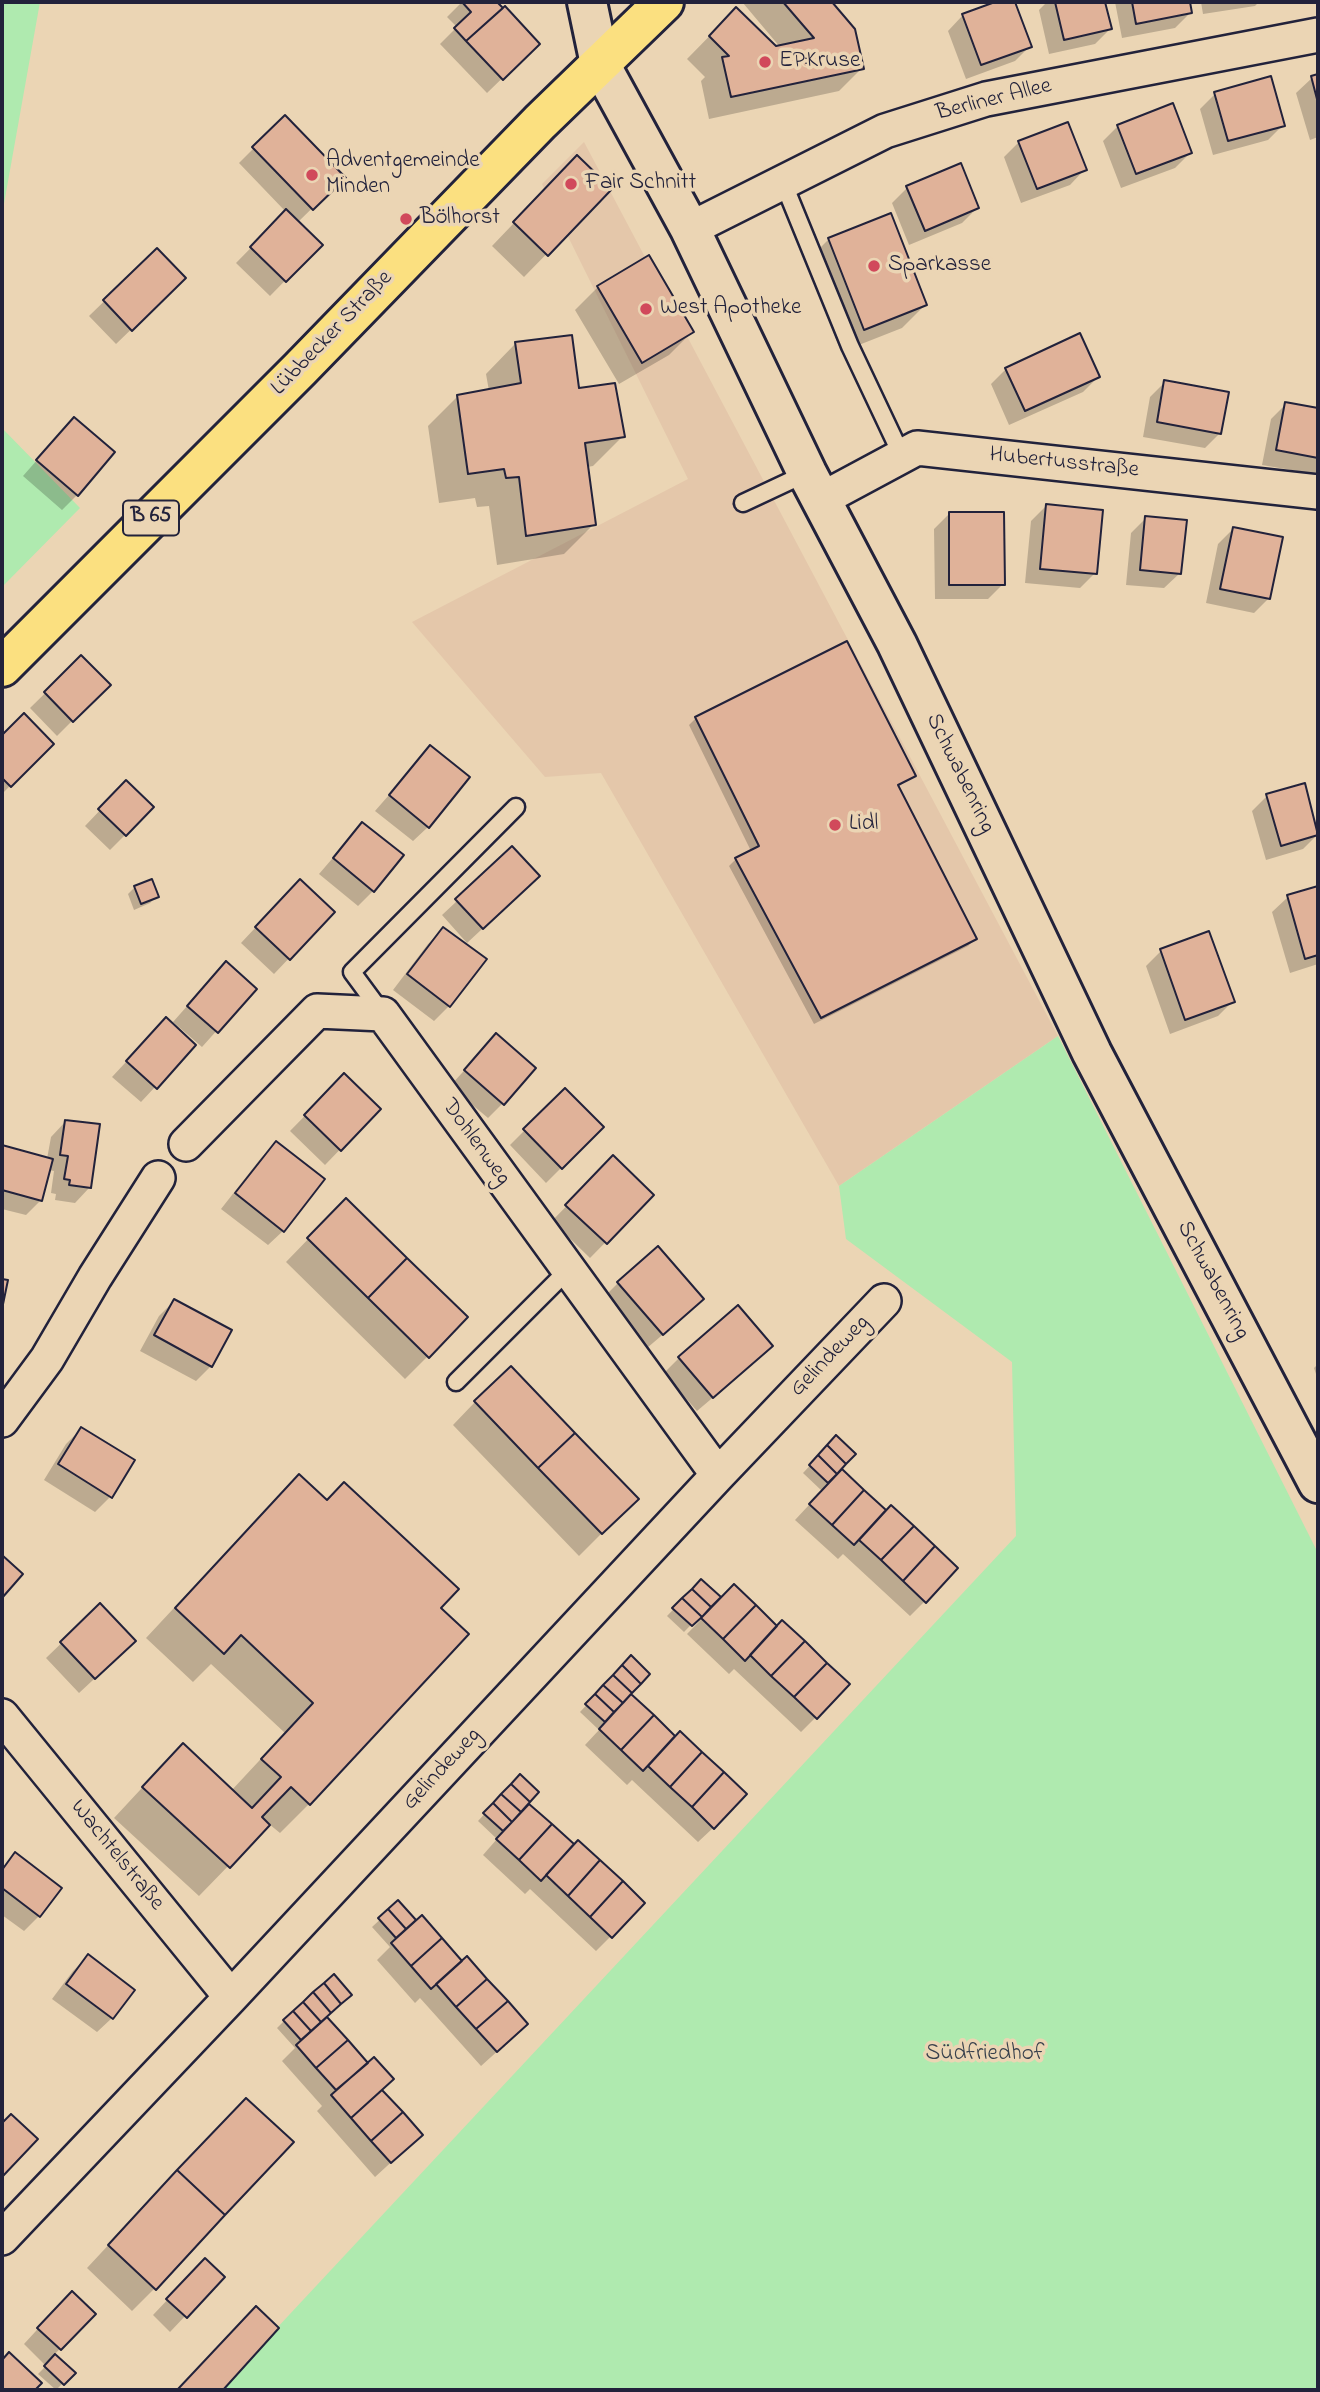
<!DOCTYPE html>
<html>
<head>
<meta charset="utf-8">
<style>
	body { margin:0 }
	#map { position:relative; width:1320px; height:2392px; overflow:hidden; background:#ebd5b4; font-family:"Indie Flower",sans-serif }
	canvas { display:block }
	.frame { position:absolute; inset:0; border:4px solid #22223b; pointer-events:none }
</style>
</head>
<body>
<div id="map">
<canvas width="1320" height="2392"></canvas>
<div class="frame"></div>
</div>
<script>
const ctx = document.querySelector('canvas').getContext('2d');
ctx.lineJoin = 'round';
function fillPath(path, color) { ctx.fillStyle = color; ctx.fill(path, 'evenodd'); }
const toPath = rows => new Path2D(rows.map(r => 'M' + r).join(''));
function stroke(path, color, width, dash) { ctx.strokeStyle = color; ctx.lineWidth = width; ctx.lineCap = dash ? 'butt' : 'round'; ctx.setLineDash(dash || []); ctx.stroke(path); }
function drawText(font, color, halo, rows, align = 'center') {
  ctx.font = font + ' "Indie Flower",sans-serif'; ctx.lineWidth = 7; ctx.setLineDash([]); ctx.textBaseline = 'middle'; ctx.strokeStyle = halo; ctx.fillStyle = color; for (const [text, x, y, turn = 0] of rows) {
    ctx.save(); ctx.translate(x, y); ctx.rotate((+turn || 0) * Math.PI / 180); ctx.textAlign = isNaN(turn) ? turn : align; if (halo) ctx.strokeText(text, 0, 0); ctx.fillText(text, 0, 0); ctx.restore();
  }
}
fillPath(toPath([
	[584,142,1058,1036,839,1186,601,773,545,777,412,622,688,479,542,184]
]), '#e4c7aa');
fillPath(toPath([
	[2,2,40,2,2,215],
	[2,428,80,508,2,587],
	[1058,1036,1318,1553,1318,2390,219,2390,1016,1536,1012,1362,846,1239,839,1186]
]), '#afeaaf');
fillPath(toPath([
	[462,2,494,2,502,10,522,59,487,93,440,44,457,27,447,17],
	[744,2,830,2,854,30,862,68,839,91,709,119,701,81,705,77,687,59,736,9,776,48,780,47,743,3],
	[1000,2,1014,2,1030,46,1015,61,966,79,948,31,963,15],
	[1047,2,1103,2,1110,29,1095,44,1049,54,1039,10],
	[1115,2,1189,2,1190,13,1175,28,1122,38],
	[1201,2,1259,2,1255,6,1203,14],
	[1318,76,1318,137,1310,140,1296,93,1312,78],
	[1215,94,1283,125,1268,140,1213,155,1200,109],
	[285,117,343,178,297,223,320,245,270,296,236,263,286,212,239,163],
	[1118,126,1190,153,1175,168,1121,188,1103,141],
	[1019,142,1085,169,1070,185,1021,203,1004,157],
	[555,180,610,189,524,277,492,246],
	[907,188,977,208,962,223,909,245,892,203],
	[829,239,925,305,902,328,841,352,806,262],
	[157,250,169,293,116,344,89,316],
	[598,287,692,332,669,355,619,384,575,310],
	[1079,336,1098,377,1083,392,1009,425,991,384,1006,369],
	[515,344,577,390,623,436,593,466,587,467,594,524,564,554,497,565,489,506,477,507,475,498,439,503,428,426,458,396,489,391,486,374],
	[1165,382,1220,433,1205,448,1143,437,1150,397],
	[1286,404,1318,410,1318,472,1315,474,1262,465,1271,419],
	[59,435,77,495,62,510,23,476],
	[1046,506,1095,573,1080,588,1025,583,1031,521],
	[949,514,1003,584,988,599,935,599,934,529],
	[1146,518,1180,573,1164,588,1126,585,1131,533],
	[1233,529,1269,598,1254,613,1206,603,1218,544],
	[81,658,108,685,57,736,30,708],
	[24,716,51,744,2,794,2,738],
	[696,718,914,775,897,788,975,939,968,946,814,1024,729,866,736,859,751,851,689,725],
	[430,748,428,827,413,841,375,811],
	[126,783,152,808,110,850,85,826],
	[1304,785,1318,834,1303,849,1266,860,1252,811,1267,796],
	[362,824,373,891,358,906,319,874],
	[135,887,157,896,150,903,134,910,128,894],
	[1318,888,1318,964,1290,973,1272,912,1288,897],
	[523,891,467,943,442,915,457,901],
	[285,896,333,912,274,974,241,943],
	[443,929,449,1006,434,1021,393,990,428,944],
	[1208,933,1233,1001,1218,1016,1170,1034,1146,966,1161,951],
	[211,979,254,989,202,1047,173,1022],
	[151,1035,155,1087,141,1102,112,1077],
	[496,1036,503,1103,488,1118,450,1086],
	[344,1076,379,1109,325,1165,290,1131],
	[565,1090,602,1127,546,1183,510,1145],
	[66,1121,90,1187,75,1203,55,1200,56,1194,51,1193,54,1171,48,1170,41,1200,26,1215,2,1209,2,1147,47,1159,51,1137],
	[276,1143,283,1231,268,1245,221,1209,261,1158],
	[613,1158,652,1195,590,1258,552,1221],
	[346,1200,466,1318,405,1379,286,1262],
	[618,1283,687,1314,647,1348,603,1298],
	[174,1301,211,1366,196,1381,140,1351,159,1316],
	[679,1358,756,1361,697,1411,664,1373],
	[1318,1364,1318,1380,1314,1368],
	[475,1402,636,1499,579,1556,453,1425],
	[81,1429,110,1497,95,1512,44,1480,66,1444],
	[836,1438,832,1477,834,1479,842,1471,886,1513,925,1601,910,1616,843,1554,838,1559,795,1520,822,1491,803,1473],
	[269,1506,439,1608,309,1804,280,1833,269,1824,199,1896,114,1818,154,1775,231,1791,285,1733,211,1664,193,1682,146,1638],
	[701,1581,718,1597,684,1632,667,1616],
	[734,1586,816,1717,801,1732,734,1669,729,1674,687,1634],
	[100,1606,119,1656,79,1693,46,1658],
	[631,1658,620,1703,631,1697,675,1738,713,1828,698,1842,632,1780,627,1785,585,1745,599,1730,580,1712],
	[520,1776,517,1814,519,1816,529,1806,574,1847,611,1936,596,1951,530,1889,525,1894,483,1855,497,1839,478,1821],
	[15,1854,60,1888,39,1916,24,1931,2,1915,2,1868],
	[398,1903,407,1927,511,2039,481,2066,420,1998,415,2003,377,1960,390,1947,372,1927],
	[88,1956,112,2018,97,2032,52,1999,73,1971],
	[325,2017,368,2065,381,2091,421,2135,375,2177,317,2111,322,2106,282,2061,295,2048,277,2028,284,2021],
	[223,2122,155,2288,132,2311,87,2268],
	[190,2276,222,2277,170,2332,153,2315],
	[57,2308,93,2314,54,2355,73,2373,56,2390,38,2374,46,2366,24,2344],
	[241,2323,277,2328,220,2390,178,2390]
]), '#0003');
const building = toPath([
	[462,2,497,2,503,8,466,41,454,28,471,12,462,2],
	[783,2,832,2,855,29,864,69,731,97,722,57,729,56,709,36,736,7,776,46,814,38,783,2],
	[995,2,1015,2,1032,47,981,65,962,14,995,2],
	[1055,2,1105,2,1112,29,1064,40,1055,2],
	[1132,2,1190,2,1192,13,1136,24,1132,2],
	[505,6,540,44,503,80,466,41,505,6],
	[1318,74,1318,103,1311,76,1318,74],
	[1271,76,1285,126,1228,141,1214,92,1271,76],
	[1173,103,1192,153,1136,174,1117,125,1173,103],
	[285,115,346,178,313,210,252,147,285,115],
	[1068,122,1087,170,1037,189,1018,141,1068,122],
	[577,155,612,189,548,256,513,222,577,155],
	[961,163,979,208,925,231,906,186,961,163],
	[286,209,323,245,286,282,250,247,286,209],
	[891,213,927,305,864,330,828,238,891,213],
	[157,248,186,278,132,331,103,300,157,248],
	[649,255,694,332,642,363,597,286,649,255],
	[1080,333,1100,377,1025,411,1005,368,1080,333],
	[572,335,579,388,615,383,625,437,585,443,596,525,526,536,519,477,506,478,504,469,468,474,457,395,521,383,515,342,572,335],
	[1164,380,1229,392,1221,434,1157,422,1164,380],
	[1285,402,1318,408,1318,458,1276,450,1285,402],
	[74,417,115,452,78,496,36,460,74,417],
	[1046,504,1103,510,1097,574,1040,569,1046,504],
	[949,512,1004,512,1005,585,949,585,949,512],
	[1145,516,1187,520,1181,574,1140,570,1145,516],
	[1233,527,1283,537,1270,599,1220,589,1233,527],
	[847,641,916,776,898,785,977,939,821,1018,735,858,759,846,695,717,847,641],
	[81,655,111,685,73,722,44,692,81,655],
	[24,713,54,744,11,787,2,778,2,735,24,713],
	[430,745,470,777,429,828,389,795,430,745],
	[126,780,154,807,126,836,98,809,126,780],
	[1305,783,1318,835,1281,846,1266,794,1305,783],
	[362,822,404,855,374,892,333,858,362,822],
	[512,846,540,876,483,929,455,899,512,846],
	[152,879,159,897,141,904,134,886,152,879],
	[300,879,335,912,290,960,255,927,300,879],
	[1318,886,1318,955,1305,959,1287,895,1318,886],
	[443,927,487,959,450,1007,407,974,443,927],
	[1209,931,1235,1002,1185,1020,1160,949,1209,931],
	[226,961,257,989,218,1033,187,1006,226,961],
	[166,1017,196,1045,157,1089,126,1061,166,1017],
	[496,1033,536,1068,504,1105,464,1070,496,1033],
	[344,1073,381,1109,341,1151,304,1115,344,1073],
	[565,1088,604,1127,562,1169,523,1129,565,1088],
	[65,1120,100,1124,91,1188,69,1185,70,1180,64,1179,68,1156,60,1155,65,1120],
	[276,1141,325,1179,284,1232,235,1193,276,1141],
	[2,1145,53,1159,42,1201,2,1190,2,1145],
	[613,1155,654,1195,607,1244,565,1205,613,1155],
	[346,1198,407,1258,368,1298,307,1238,346,1198],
	[658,1246,704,1299,663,1335,617,1282,658,1246],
	[407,1258,468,1317,429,1358,368,1298,407,1258],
	[2,1279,8,1280,2,1309,2,1279],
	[174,1299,232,1330,212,1367,154,1335,174,1299],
	[738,1305,773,1346,713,1398,678,1357,738,1305],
	[511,1366,575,1433,538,1468,474,1401,511,1366],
	[81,1427,135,1460,112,1498,58,1464,81,1427],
	[575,1433,639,1499,602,1534,538,1468,575,1433],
	[836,1435,856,1454,846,1464,827,1445,836,1435],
	[827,1445,846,1464,837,1474,818,1455,827,1445],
	[818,1455,837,1474,828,1483,809,1465,818,1455],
	[842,1469,864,1490,832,1525,809,1504,842,1469],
	[299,1474,327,1500,344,1482,459,1589,441,1608,469,1634,310,1805,291,1787,262,1817,270,1825,230,1868,142,1787,183,1743,252,1808,281,1777,261,1759,313,1703,241,1635,224,1654,175,1608,299,1474],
	[864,1490,886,1510,854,1545,832,1525,864,1490],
	[891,1505,914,1526,881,1560,859,1540,891,1505],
	[914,1526,935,1546,903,1581,881,1560,914,1526],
	[935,1546,958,1568,926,1603,903,1581,935,1546],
	[2,1555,23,1574,2,1598,2,1555],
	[701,1579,721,1597,711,1607,692,1589,701,1579],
	[734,1584,756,1605,723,1639,701,1618,734,1584],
	[692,1589,711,1607,702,1617,682,1598,692,1589],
	[682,1598,702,1617,692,1626,672,1608,682,1598],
	[100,1603,136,1641,95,1679,60,1642,100,1603],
	[756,1605,777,1626,745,1661,723,1639,756,1605],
	[782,1620,805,1641,771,1676,750,1655,782,1620],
	[805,1641,827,1663,794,1697,771,1676,805,1641],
	[631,1655,650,1674,641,1684,622,1665,631,1655],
	[827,1663,850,1684,817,1719,794,1697,827,1663],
	[622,1665,641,1684,632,1693,613,1675,622,1665],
	[613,1675,632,1693,623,1703,603,1685,613,1675],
	[603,1685,623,1703,614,1712,595,1694,603,1685],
	[595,1694,614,1712,605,1722,585,1704,595,1694],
	[631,1694,654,1715,621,1750,599,1729,631,1694],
	[654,1715,675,1736,643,1771,621,1750,654,1715],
	[680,1731,702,1752,670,1787,648,1766,680,1731],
	[702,1752,724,1772,692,1807,670,1787,702,1752],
	[724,1772,747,1794,714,1829,692,1807,724,1772],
	[520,1774,539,1792,530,1802,511,1784,520,1774],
	[511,1784,530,1802,521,1812,501,1794,511,1784],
	[501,1794,521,1812,512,1822,493,1803,501,1794],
	[493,1803,512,1822,503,1831,483,1813,493,1803],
	[529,1804,552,1824,519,1860,496,1839,529,1804],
	[552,1824,574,1844,541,1881,519,1860,552,1824],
	[578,1840,600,1860,568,1896,546,1875,578,1840],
	[15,1852,62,1888,40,1917,2,1888,2,1870,15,1852],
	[600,1860,623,1881,590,1917,568,1896,600,1860],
	[623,1881,645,1903,612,1938,590,1917,623,1881],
	[398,1900,416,1920,406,1929,388,1909,398,1900],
	[388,1909,406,1929,396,1938,378,1918,388,1909],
	[422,1915,442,1938,411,1966,391,1943,422,1915],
	[442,1938,462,1961,431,1989,411,1966,442,1938],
	[88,1954,135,1990,113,2019,66,1984,88,1954],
	[467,1956,487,1979,456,2007,436,1984,467,1956],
	[334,1974,352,1995,341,2004,324,1983,334,1974],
	[487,1979,508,2001,476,2029,456,2007,487,1979],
	[324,1983,341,2004,331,2013,313,1992,324,1983],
	[313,1992,331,2013,321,2022,303,2002,313,1992],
	[508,2001,528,2024,497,2052,476,2029,508,2001],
	[303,2002,321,2022,311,2031,293,2011,303,2002],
	[293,2011,311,2031,301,2040,283,2020,293,2011],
	[327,2017,348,2040,316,2068,296,2045,327,2017],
	[348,2040,368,2063,336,2090,316,2068,348,2040],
	[374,2057,394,2079,351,2118,331,2095,374,2057],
	[382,2090,403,2112,371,2141,351,2118,382,2090],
	[246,2098,294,2142,225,2215,177,2170,246,2098],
	[403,2112,423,2135,391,2163,371,2141,403,2112],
	[11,2114,38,2139,2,2177,2,2123,11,2114],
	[177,2170,225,2215,156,2290,108,2245,177,2170],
	[205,2258,225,2277,187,2318,166,2299,205,2258],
	[72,2291,96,2314,61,2350,37,2328,72,2291],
	[256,2306,279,2328,223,2390,178,2389,256,2306],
	[9,2352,42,2383,35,2390,2,2390,2,2360,9,2352],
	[55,2354,76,2373,64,2385,44,2366,55,2354]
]);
fillPath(building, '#e0b299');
stroke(building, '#22223b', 2);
const service = toPath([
	[783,182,850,346,902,456],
	[743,503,807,473],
	[383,1014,352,972,516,807],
	[456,1382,568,1270]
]);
const minor = toPath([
	[690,229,885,131,986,99,1318,35],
	[822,499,917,448,1318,492],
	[186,1144,317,1011,383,1014,718,1475],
	[2,1420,47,1359,95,1277,158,1178],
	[2,1716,231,1997],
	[2,2238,231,1997,718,1475,884,1301]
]);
const tertiary = toPath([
	[587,2,600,64,690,229,807,473,897,644,1092,1053,1318,1483]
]);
const primary = toPath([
	[2,667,300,369,540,122,664,2]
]);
stroke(service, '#22223b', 21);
stroke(minor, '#22223b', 38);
stroke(tertiary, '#22223b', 44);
stroke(primary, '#22223b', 44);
stroke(service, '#ebd5b4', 16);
stroke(minor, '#ebd5b4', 33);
stroke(tertiary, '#ebd5b4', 38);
stroke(primary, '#fbe080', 38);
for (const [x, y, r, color] of [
	[765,62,7,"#d1495b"],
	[312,175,7,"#d1495b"],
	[571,184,7,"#d1495b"],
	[406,219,7,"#d1495b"],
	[874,266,7,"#d1495b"],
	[646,309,7,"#d1495b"],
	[835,825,7,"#d1495b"]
]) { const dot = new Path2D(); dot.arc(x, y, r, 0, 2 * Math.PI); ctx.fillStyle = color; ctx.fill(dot); stroke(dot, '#ebd5b4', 2.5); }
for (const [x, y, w] of [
	[151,518,56]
]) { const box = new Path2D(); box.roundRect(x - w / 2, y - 17.5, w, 35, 5); ctx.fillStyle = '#ebd5b4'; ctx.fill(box); stroke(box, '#22223b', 2); }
drawText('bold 21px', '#22223b', null, [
	["B 65",151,518]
]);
drawText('23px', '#22223b', '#ebd5b4', [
	["EP:Kruse",779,62],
	["Adventgemeinde",326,162],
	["Minden",326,188],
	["Fair Schnitt",585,184],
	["Bölhorst",420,219],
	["Sparkasse",888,266],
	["West Apotheke",660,309],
	["Lidl",849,825]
], 'left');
drawText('23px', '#22223b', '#ebd5b4', [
	["Berliner Allee",994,101,-14],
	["Lübbecker Straße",333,334,-46],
	["Hubertusstraße",1064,464,6],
	["Schwabenring",959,774,64],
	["Dohlenweg",475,1143,54],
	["Schwabenring",1212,1281,62],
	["Gelindeweg",831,1357,-46],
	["Gelindeweg",443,1770,-47],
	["Wachtelstraße",116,1856,51]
]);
drawText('23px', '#37404c', '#ebd5b4', [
	["Südfriedhof",985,2055]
]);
</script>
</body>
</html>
